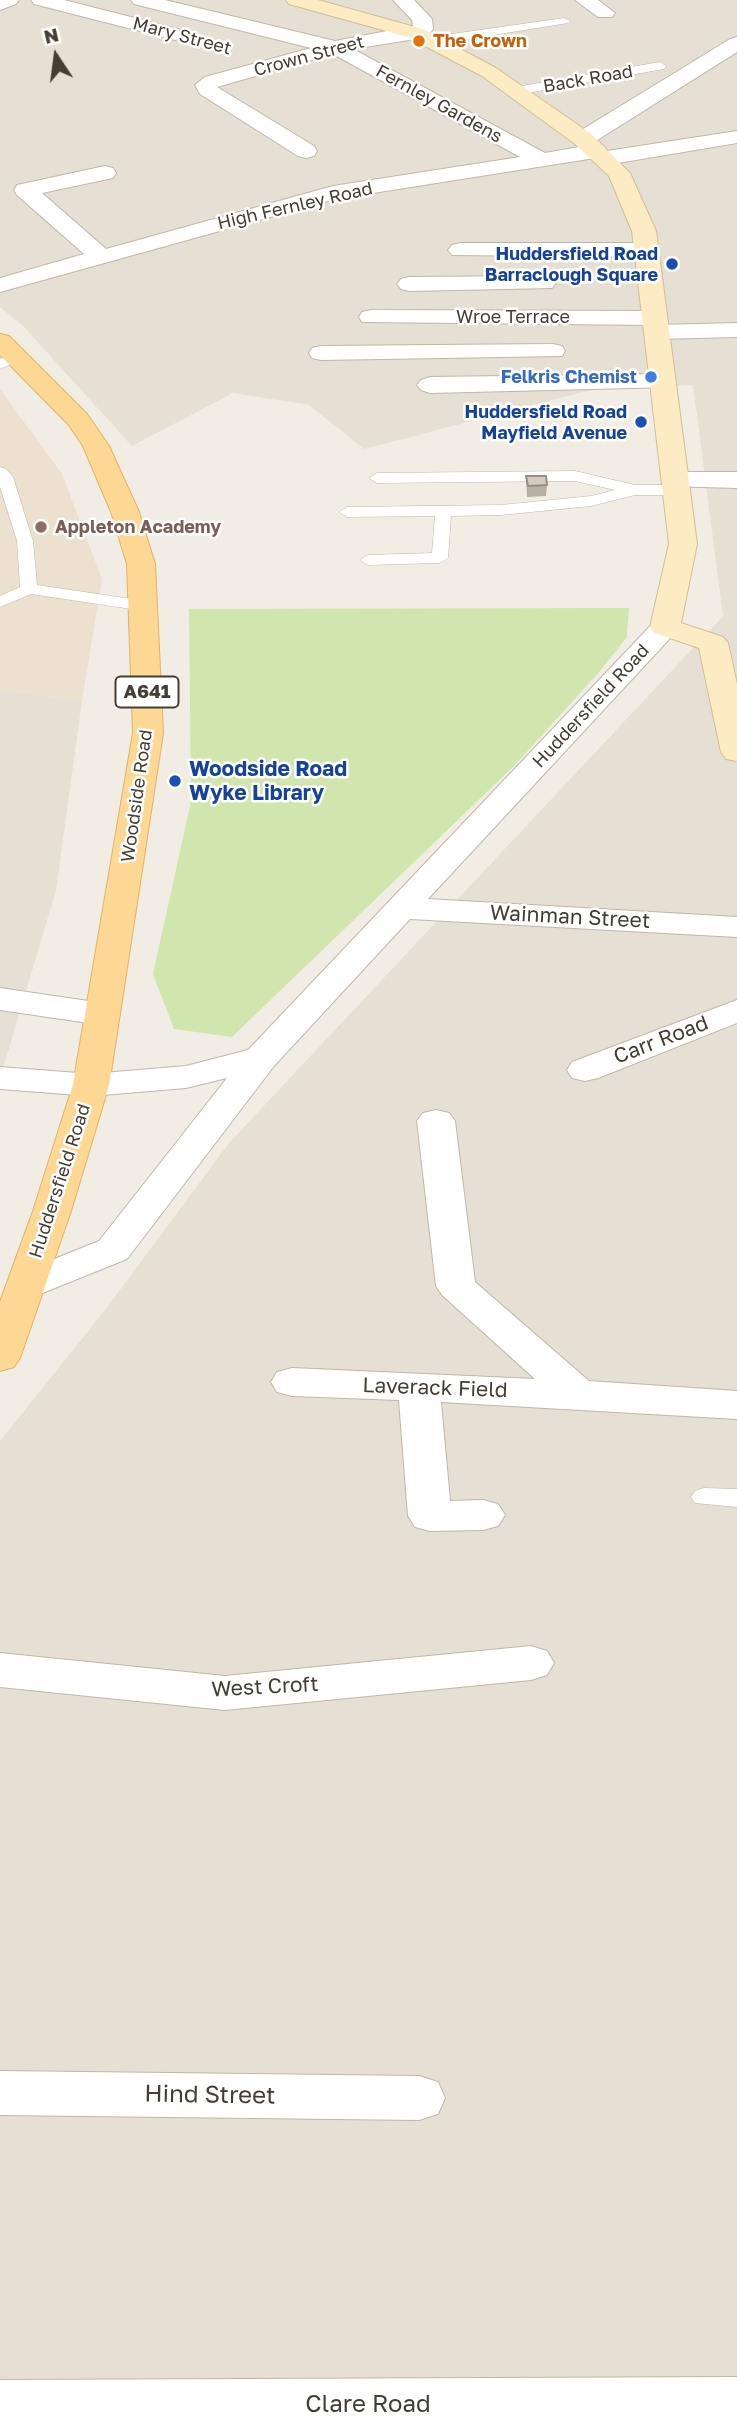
<!DOCTYPE html>
<html>
<head>
<meta charset="utf-8">
<style>
	body { margin:0 }
	#map { position:relative; width:737px; height:2426px; overflow:hidden; background:#f2ede4; font-family:"Golos Text",sans-serif }
	canvas { display:block }
	.north { position:absolute; left:21px; top:21px; width:70px; height:70px; -webkit-text-stroke:5px #fff; paint-order:stroke; rotate:347deg; font-size:19px; font-weight:700; line-height:28px; text-align:center; color:#443d34 }
	.north::after { content:''; display:block; margin:auto; width:24px; height:32px; background:#443d34; clip-path:polygon(50% 0,100% 100%,50% 72%,0 100%) }
</style>
</head>
<body>
<div id="map">
<canvas width="737" height="2426"></canvas>
<div class="north">N</div>
</div>
<script>
const ctx = document.querySelector('canvas').getContext('2d');
ctx.lineJoin = 'round';
function fillPath(path, color) { ctx.fillStyle = color; ctx.fill(path, 'evenodd'); }
const toPath = rows => new Path2D(rows.map(r => 'M' + r).join(''));
function stroke(path, color, width, dash) { ctx.strokeStyle = color; ctx.lineWidth = width; ctx.lineCap = dash ? 'butt' : 'round'; ctx.setLineDash(dash || []); ctx.stroke(path); }
function drawText(font, color, halo, rows, align = 'center') {
  ctx.font = font + ' "Golos Text",sans-serif'; ctx.lineWidth = 5; ctx.setLineDash([]); ctx.textBaseline = 'middle'; ctx.strokeStyle = halo; ctx.fillStyle = color; for (const [text, x, y, turn = 0] of rows) {
    ctx.save(); ctx.translate(x, y); ctx.rotate((+turn || 0) * Math.PI / 180); ctx.textAlign = isNaN(turn) ? turn : align; if (halo) ctx.strokeText(text, 0, 0); ctx.fillText(text, 0, 0); ctx.restore();
  }
}
fillPath(toPath([
	[0,0,737,0,737,2426,0,2426,0,1441,105,1310,229,1143,723,616,693,385,591,390,364,449,309,405,233,393,132,446,23,326,0,307],
	[0,690,82,701,56,890,0,1079]
]), '#e6dfd3');
fillPath(toPath([
	[0,389,62,474,102,579,82,701,0,690]
]), '#ebe1ce');
fillPath(toPath([
	[629,608,627,637,600,671,514,766,232,1037,174,1029,153,974,191,801,189,609]
]), '#d0e6ae');
const service = toPath([
	[564,18,570,21,568,23,431,45,425,41,431,37,564,18],
	[660,62,666,66,664,69,516,95,510,91,516,87,660,62],
	[16,353,23,357,21,360,0,369,0,359,16,353],
	[0,467,6,469,13,477,33,541,37,585,145,601,151,602,154,606,151,610,145,611,31,594,0,607,0,596,20,587,17,541,0,487,0,467],
	[575,471,635,485,676,485,684,490,676,495,635,495,591,506,501,515,451,516,448,558,440,563,368,565,360,560,368,555,432,553,435,516,347,517,339,512,347,507,501,505,591,496,615,490,575,481,377,483,369,478,377,473,575,471],
	[704,1488,737,1489,737,1507,695,1503,691,1497,695,1491,704,1488]
]);
const minor = toPath([
	[0,0,19,0,16,4,0,10,0,0],
	[31,0,64,0,182,30,185,34,182,38,175,40,34,4,31,0],
	[131,0,165,0,335,41,413,26,412,20,393,0,414,0,432,19,433,29,430,33,415,39,353,49,545,153,596,144,604,146,607,151,737,131,737,143,606,165,598,163,595,158,335,199,0,292,0,278,84,254,17,195,14,190,17,185,105,166,113,168,116,173,113,178,42,193,106,249,333,186,520,157,333,54,217,87,314,146,317,151,314,156,306,158,298,156,200,94,195,85,205,77,311,48,134,4,131,0],
	[575,0,598,0,615,13,612,17,598,17,575,0],
	[737,37,737,52,591,144,583,145,575,144,572,139,575,134,730,39,737,37],
	[460,243,646,243,654,245,658,250,654,255,646,257,452,255,448,250,452,245,460,243],
	[544,276,552,278,556,283,552,288,409,291,401,289,397,284,401,279,409,277,544,276],
	[371,310,655,311,664,313,667,318,664,323,658,325,737,323,737,337,657,339,648,337,645,332,648,327,654,325,362,322,359,317,362,312,371,310],
	[553,344,562,346,565,351,562,356,321,360,312,358,309,353,312,348,321,346,553,344],
	[663,374,672,377,676,382,672,387,430,393,421,390,417,385,421,380,430,377,663,374],
	[675,472,737,472,737,488,665,486,662,480,665,474,675,472],
	[665,618,675,621,680,627,675,633,428,899,737,917,737,937,410,919,274,1066,127,1259,40,1294,26,1298,12,1294,6,1285,12,1276,99,1241,227,1078,186,1088,91,1096,0,1089,0,1067,91,1074,186,1066,248,1050,655,621,665,618],
	[0,988,102,1003,115,1006,120,1014,115,1022,102,1025,0,1010,0,988],
	[737,1000,737,1023,598,1078,585,1081,572,1078,567,1070,572,1062,737,1000],
	[436,1110,449,1113,455,1121,475,1282,589,1381,737,1391,737,1419,441,1402,450,1501,483,1500,498,1504,505,1515,498,1526,483,1530,430,1531,415,1527,408,1516,399,1400,292,1396,277,1392,271,1382,277,1372,292,1368,535,1379,442,1295,436,1286,417,1121,423,1113,436,1110],
	[531,1646,547,1651,554,1663,547,1675,531,1680,225,1710,0,1687,0,1653,225,1676,531,1646],
	[0,2071,419,2076,438,2082,445,2098,438,2114,419,2120,0,2115,0,2071],
	[737,2377,737,2426,0,2426,0,2380,737,2377]
]);
const secondary = toPath([
	[286,0,318,0,422,29,438,37,496,68,591,134,630,173,656,231,697,544,681,623,723,637,728,643,737,684,737,761,726,759,721,752,699,648,655,633,650,627,669,544,632,231,609,176,575,144,482,76,408,37,289,4,286,0]
]);
const primary = toPath([
	[0,334,9,336,87,414,109,446,139,512,155,564,163,733,109,1085,71,1211,20,1358,14,1367,0,1371,0,1302,33,1211,73,1085,133,733,127,564,111,512,83,446,69,425,0,355,0,334]
]);
stroke(service, '#c0b7aa', 1);
stroke(minor, '#c0b7aa', 2);
stroke(secondary, '#d1be95', 2);
stroke(primary, '#e0b464', 2);
fillPath(service, '#fff');
fillPath(minor, '#fff');
fillPath(secondary, '#fdecc3');
fillPath(primary, '#fcd894');
fillPath(toPath([
	[526,476,547,485,546,496,527,497]
]), '#b8afa3');
const building = toPath([
	[526,476,546,476,547,485,528,486,526,476]
]);
fillPath(building, '#d6cbbd');
stroke(building, '#968e84', 2);
for (const [x, y, r, color] of [
	[419,41,7,"#e8710a"],
	[672,264,7,"#1a4fb4"],
	[651,377,7,"#3f7fe0"],
	[641,422,7,"#1a4fb4"],
	[41,527,7,"#8d6e63"],
	[175,781,7,"#1a4fb4"]
]) { const dot = new Path2D(); dot.arc(x, y, r, 0, 2 * Math.PI); ctx.fillStyle = color; ctx.fill(dot); stroke(dot, '#fff', 2.5); }
drawText('18px', '#443d34', '#fff', [
	["Mary Street",182,36,15],
	["Crown Street",309,56,-15],
	["Back Road",588,79,-10],
	["Fernley Gardens",439,104,29],
	["High Fernley Road",295,206,-13],
	["Wroe Terrace",513,317],
	["Huddersfield Road",591,706,-47],
	["Woodside Road",137,796,-82],
	["Huddersfield Road",60,1181,-72]
]);
drawText('bold 18px', '#c56008', '#fff', [
	["The Crown",433,41]
], 'left');
drawText('bold 18px', '#164399', '#fff', [
	["Huddersfield Road",658,254],
	["Barraclough Square",658,275],
	["Huddersfield Road",627,412],
	["Mayfield Avenue",627,433]
], 'right');
drawText('bold 18px', '#366cbe', '#fff', [
	["Felkris Chemist",637,377]
], 'right');
drawText('bold 18px', '#785e54', '#fff', [
	["Appleton Academy",55,527]
], 'left');
for (const [x, y, w] of [
	[147,692,63]
]) { const box = new Path2D(); box.roundRect(x - w / 2, y - 15.5, w, 31, 5); ctx.fillStyle = '#fff'; ctx.fill(box); stroke(box, '#443d34', 2); }
drawText('bold 19px', '#443d34', null, [
	["A641",147,692]
]);
drawText('bold 21px', '#164399', '#fff', [
	["Woodside Road",189,769],
	["Wyke Library",189,793]
], 'left');
drawText('21px', '#443d34', '#fff', [
	["Wainman Street",570,917,3],
	["Carr Road",661,1040,-21],
	["Laverack Field",435,1388,2],
	["West Croft",265,1687,-3]
]);
drawText('24px', '#443d34', '#fff', [
	["Hind Street",210,2095,1],
	["Clare Road",368,2404]
]);
</script>
</body>
</html>
